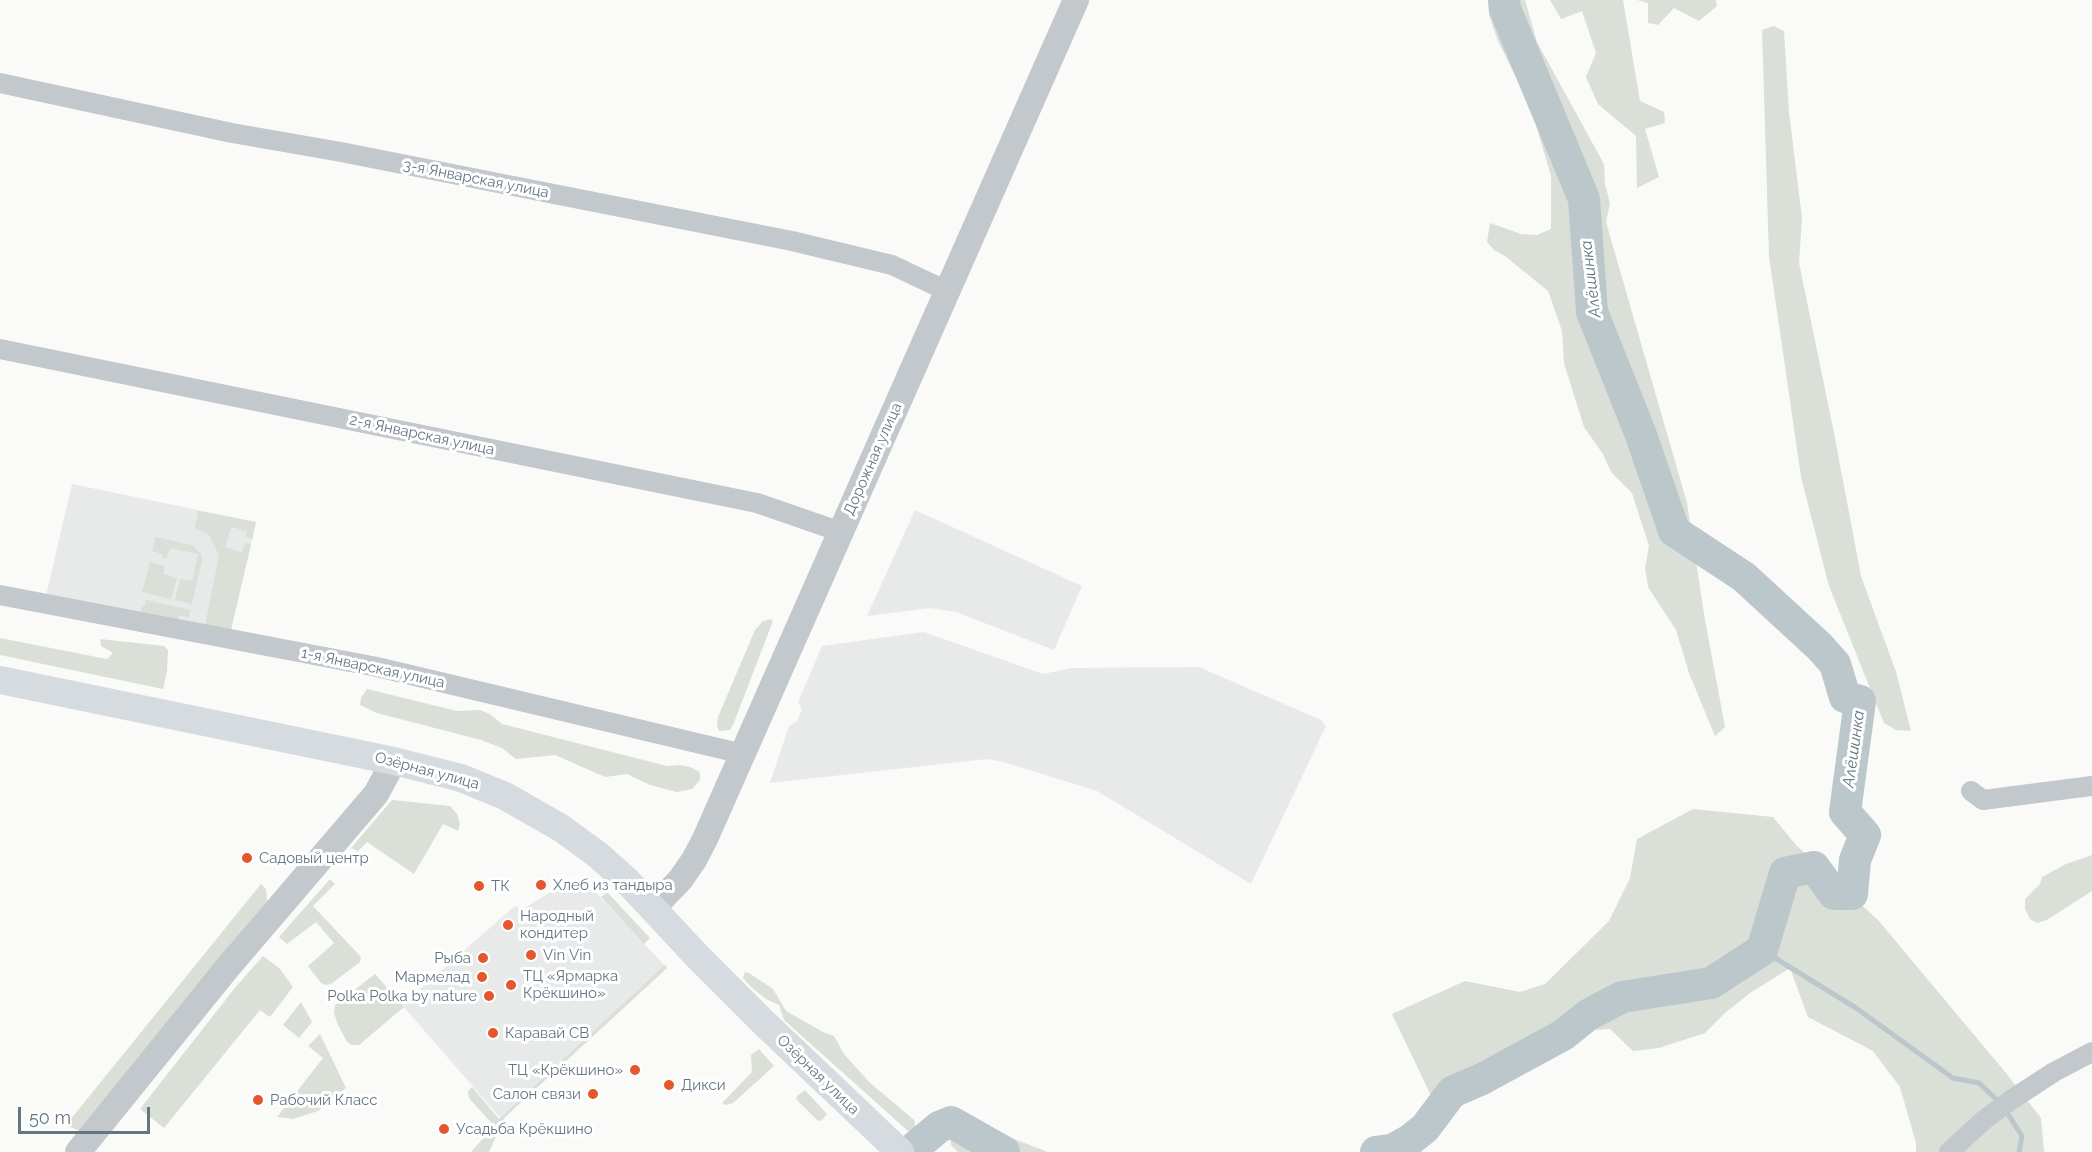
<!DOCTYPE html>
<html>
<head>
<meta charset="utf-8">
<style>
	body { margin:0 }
	#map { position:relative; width:2092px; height:1152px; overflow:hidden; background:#fafaf8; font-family:Raleway,sans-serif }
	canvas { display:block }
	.scale { position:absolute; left:18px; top:1107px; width:132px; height:27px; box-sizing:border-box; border:3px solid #657683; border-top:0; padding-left:8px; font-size:18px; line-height:21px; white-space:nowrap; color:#657683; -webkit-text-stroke:4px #fff; paint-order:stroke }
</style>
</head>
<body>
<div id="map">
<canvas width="2092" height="1152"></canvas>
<div class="scale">50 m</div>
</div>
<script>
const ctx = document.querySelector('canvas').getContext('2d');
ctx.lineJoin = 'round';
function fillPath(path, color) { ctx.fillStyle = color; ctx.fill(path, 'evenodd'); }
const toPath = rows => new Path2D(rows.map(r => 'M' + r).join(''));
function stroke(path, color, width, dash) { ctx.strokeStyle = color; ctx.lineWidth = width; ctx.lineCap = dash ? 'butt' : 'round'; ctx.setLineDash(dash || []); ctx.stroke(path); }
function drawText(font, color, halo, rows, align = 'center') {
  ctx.font = font + ' Raleway,sans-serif'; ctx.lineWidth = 6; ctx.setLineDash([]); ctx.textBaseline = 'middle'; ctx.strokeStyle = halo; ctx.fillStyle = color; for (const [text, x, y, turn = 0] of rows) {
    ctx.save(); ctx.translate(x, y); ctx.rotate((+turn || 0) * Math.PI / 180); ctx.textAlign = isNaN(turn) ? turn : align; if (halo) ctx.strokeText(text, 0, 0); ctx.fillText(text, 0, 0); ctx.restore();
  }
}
fillPath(toPath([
	[72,484,256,522,231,630,46,596],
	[915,510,1082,586,1054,650,956,612,930,608,867,616],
	[924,632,1043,674,1072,668,1199,667,1321,720,1326,726,1251,884,1097,791,1003,762,987,759,770,783,789,726,797,721,802,710,798,702,822,646],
	[583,879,667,968,505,1117,503,1121,402,1005,515,906,523,909,557,888]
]), '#e8e9e9');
fillPath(toPath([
	[1488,0,1525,0,1537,42,1604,164,1605,184,1610,203,1606,222,1687,503,1705,620,1725,727,1715,736,1689,673,1676,630,1648,587,1645,568,1649,546,1632,493,1611,472,1603,454,1584,427,1564,363,1562,331,1548,291,1505,256,1494,250,1487,242,1490,223,1521,234,1537,235,1551,229,1551,176,1531,108,1498,41,1489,15],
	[1550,0,1623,0,1640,101,1664,112,1665,123,1645,129,1659,177,1637,188,1636,136,1598,104,1586,77,1596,53,1582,11,1561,19],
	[1637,0,1716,0,1717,6,1699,21,1674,8,1658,25,1648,23,1648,3],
	[1774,26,1784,31,1789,112,1802,218,1799,263,1833,428,1861,576,1896,672,1911,731,1896,730,1884,723,1829,586,1801,477,1769,256,1762,30],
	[198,511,256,522,252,540,246,536,247,531,231,527,225,547,242,552,245,543,251,544,231,630,205,625,219,555,209,535,195,528],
	[156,537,192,545,201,554,202,560,192,604,175,600,180,579,192,581,198,554,170,548,166,559,162,557,162,554,152,551],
	[150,562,165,566,163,574,177,578,171,599,142,592],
	[146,600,190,610,189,618,179,615,178,620,141,612,141,608,145,605],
	[771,619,773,621,733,725,730,730,719,731,717,726,718,717,755,630,763,621],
	[0,638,107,659,113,653,101,646,100,639,164,646,168,650,167,671,163,689,0,655],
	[367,689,457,711,480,710,490,714,502,724,667,766,680,765,690,767,700,772,700,780,692,789,677,792,650,785,627,774,605,777,555,755,516,759,502,748,481,740,377,713,360,705,361,698],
	[392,800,450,806,457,814,460,824,458,831,443,824,414,874,367,842,358,851,351,848],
	[1693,809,1773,817,1796,845,1878,920,2006,1073,2041,1118,2044,1152,1916,1152,1916,1143,1900,1087,1873,1051,1808,1017,1790,968,1750,993,1725,1013,1705,1033,1659,1048,1633,1051,1610,1029,1572,1031,1498,1068,1436,1106,1392,1014,1465,981,1520,992,1545,984,1609,921,1630,878,1637,839],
	[2092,855,2092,891,2047,920,2037,923,2030,919,2025,909,2025,899,2040,884,2042,877,2066,864],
	[330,879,335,884,313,906,361,957,360,962,331,984,326,985,321,983,308,966,334,943,316,922,287,944,279,937],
	[261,884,266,889,267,901,159,1036,82,1132,66,1125],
	[607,892,650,938,644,944,601,897],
	[263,956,280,969,293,987,270,1017,260,1010,164,1128,140,1109,234,989],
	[665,965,667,968,505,1117,489,1152,471,1152,494,1126,469,1098,468,1091,472,1087,499,1119],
	[745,972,749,973,773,989,786,1011,823,1032,834,1036,844,1054,869,1082,914,1120,916,1129,908,1131,784,1020,779,1005,766,999,751,987,743,978],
	[375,974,404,1007,359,1045,352,1045,347,1042,338,1025,334,1013,335,1005],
	[301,1002,312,1022,299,1038,283,1025],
	[320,1034,346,1088,318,1111,293,1119,277,1117,323,1058,308,1046],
	[759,1049,774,1066,733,1103,726,1105,722,1103,752,1072,751,1055],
	[805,1090,827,1114,822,1120,818,1121,796,1099,797,1096],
	[946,1113,972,1123,1048,1152,958,1152,951,1145]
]), '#dadfd7');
stroke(toPath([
	[1762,950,1856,1008,1953,1078,1979,1083,1998,1101],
	[2006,1111,2022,1136,2019,1152]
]), '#bbc7cb', 5);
stroke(toPath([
	[915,1147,939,1127,951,1122,1004,1152],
	[1376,1152,1392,1150,1410,1140,1425,1128,1452,1092,1482,1079,1563,1035,1588,1015,1622,997,1711,983,1762,950,1785,873,1814,867,1834,894,1852,894,1855,860,1865,835,1845,812,1860,701,1845,697,1835,664,1820,647,1744,577,1674,531,1641,435,1592,312,1584,199,1505,9,1504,0]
]), '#bbc7cb', 32);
stroke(toPath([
	[0,83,232,133,341,152,792,241,892,265,947,291],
	[0,349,757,503,841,532],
	[0,595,377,667,743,754],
	[1971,791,1983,800,2092,786],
	[1949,1152,1984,1120,2011,1100,2054,1072,2092,1052]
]), '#c3c8cc', 20);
stroke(toPath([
	[653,908,680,880,694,860,705,839,1076,0],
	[78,1152,228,967,376,794,394,761]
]), '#c3c8cc', 26);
stroke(toPath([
	[0,680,394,761,461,778,505,796,561,828,598,855,627,881,697,956,763,1022,900,1152]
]), '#d6dbdf', 28);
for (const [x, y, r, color] of [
	[247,858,6,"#e4572e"],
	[541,885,6,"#e4572e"],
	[479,886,6,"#e4572e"],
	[508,925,6,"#e4572e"],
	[531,955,6,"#e4572e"],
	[483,958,6,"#e4572e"],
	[482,977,6,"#e4572e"],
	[511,985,6,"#e4572e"],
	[489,996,6,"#e4572e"],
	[493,1033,6,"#e4572e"],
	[635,1070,6,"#e4572e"],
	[669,1085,6,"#e4572e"],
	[593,1094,6,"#e4572e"],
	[258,1100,6,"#e4572e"],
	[444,1129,6,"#e4572e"]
]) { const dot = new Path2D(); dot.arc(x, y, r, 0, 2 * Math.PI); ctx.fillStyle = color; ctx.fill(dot); stroke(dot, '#fff', 2); }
drawText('15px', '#657683', '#fff', [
	["3-я Январская улица",476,179,11],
	["2-я Январская улица",422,435,12],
	["Дорожная улица",873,459,-66],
	["1-я Январская улица",373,668,12],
	["Озёрная улица",427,771,15],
	["Озёрная улица",818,1075,44]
]);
drawText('15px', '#657683', '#fff', [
	["Садовый центр",259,858],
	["Хлеб из тандыра",553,885],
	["ТК",491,886],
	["Народный",520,916],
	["кондитер",520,933],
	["Vin Vin",543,955],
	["Рыба",471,958,"right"],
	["ТЦ «Ярмарка",523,976],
	["Крёкшино»",523,993],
	["Мармелад",470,977,"right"],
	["Polka Polka by nature",477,996,"right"],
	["Каравай СВ",505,1033],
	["ТЦ «Крёкшино»",623,1070,"right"],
	["Дикси",681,1085],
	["Салон связи",581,1094,"right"],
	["Рабочий Класс",270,1100],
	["Усадьба Крёкшино",456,1129]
], 'left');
drawText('italic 16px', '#60757c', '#fff', [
	["Алёшинка",1591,279,-97],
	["Алёшинка",1854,749,-82]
]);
</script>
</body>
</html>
